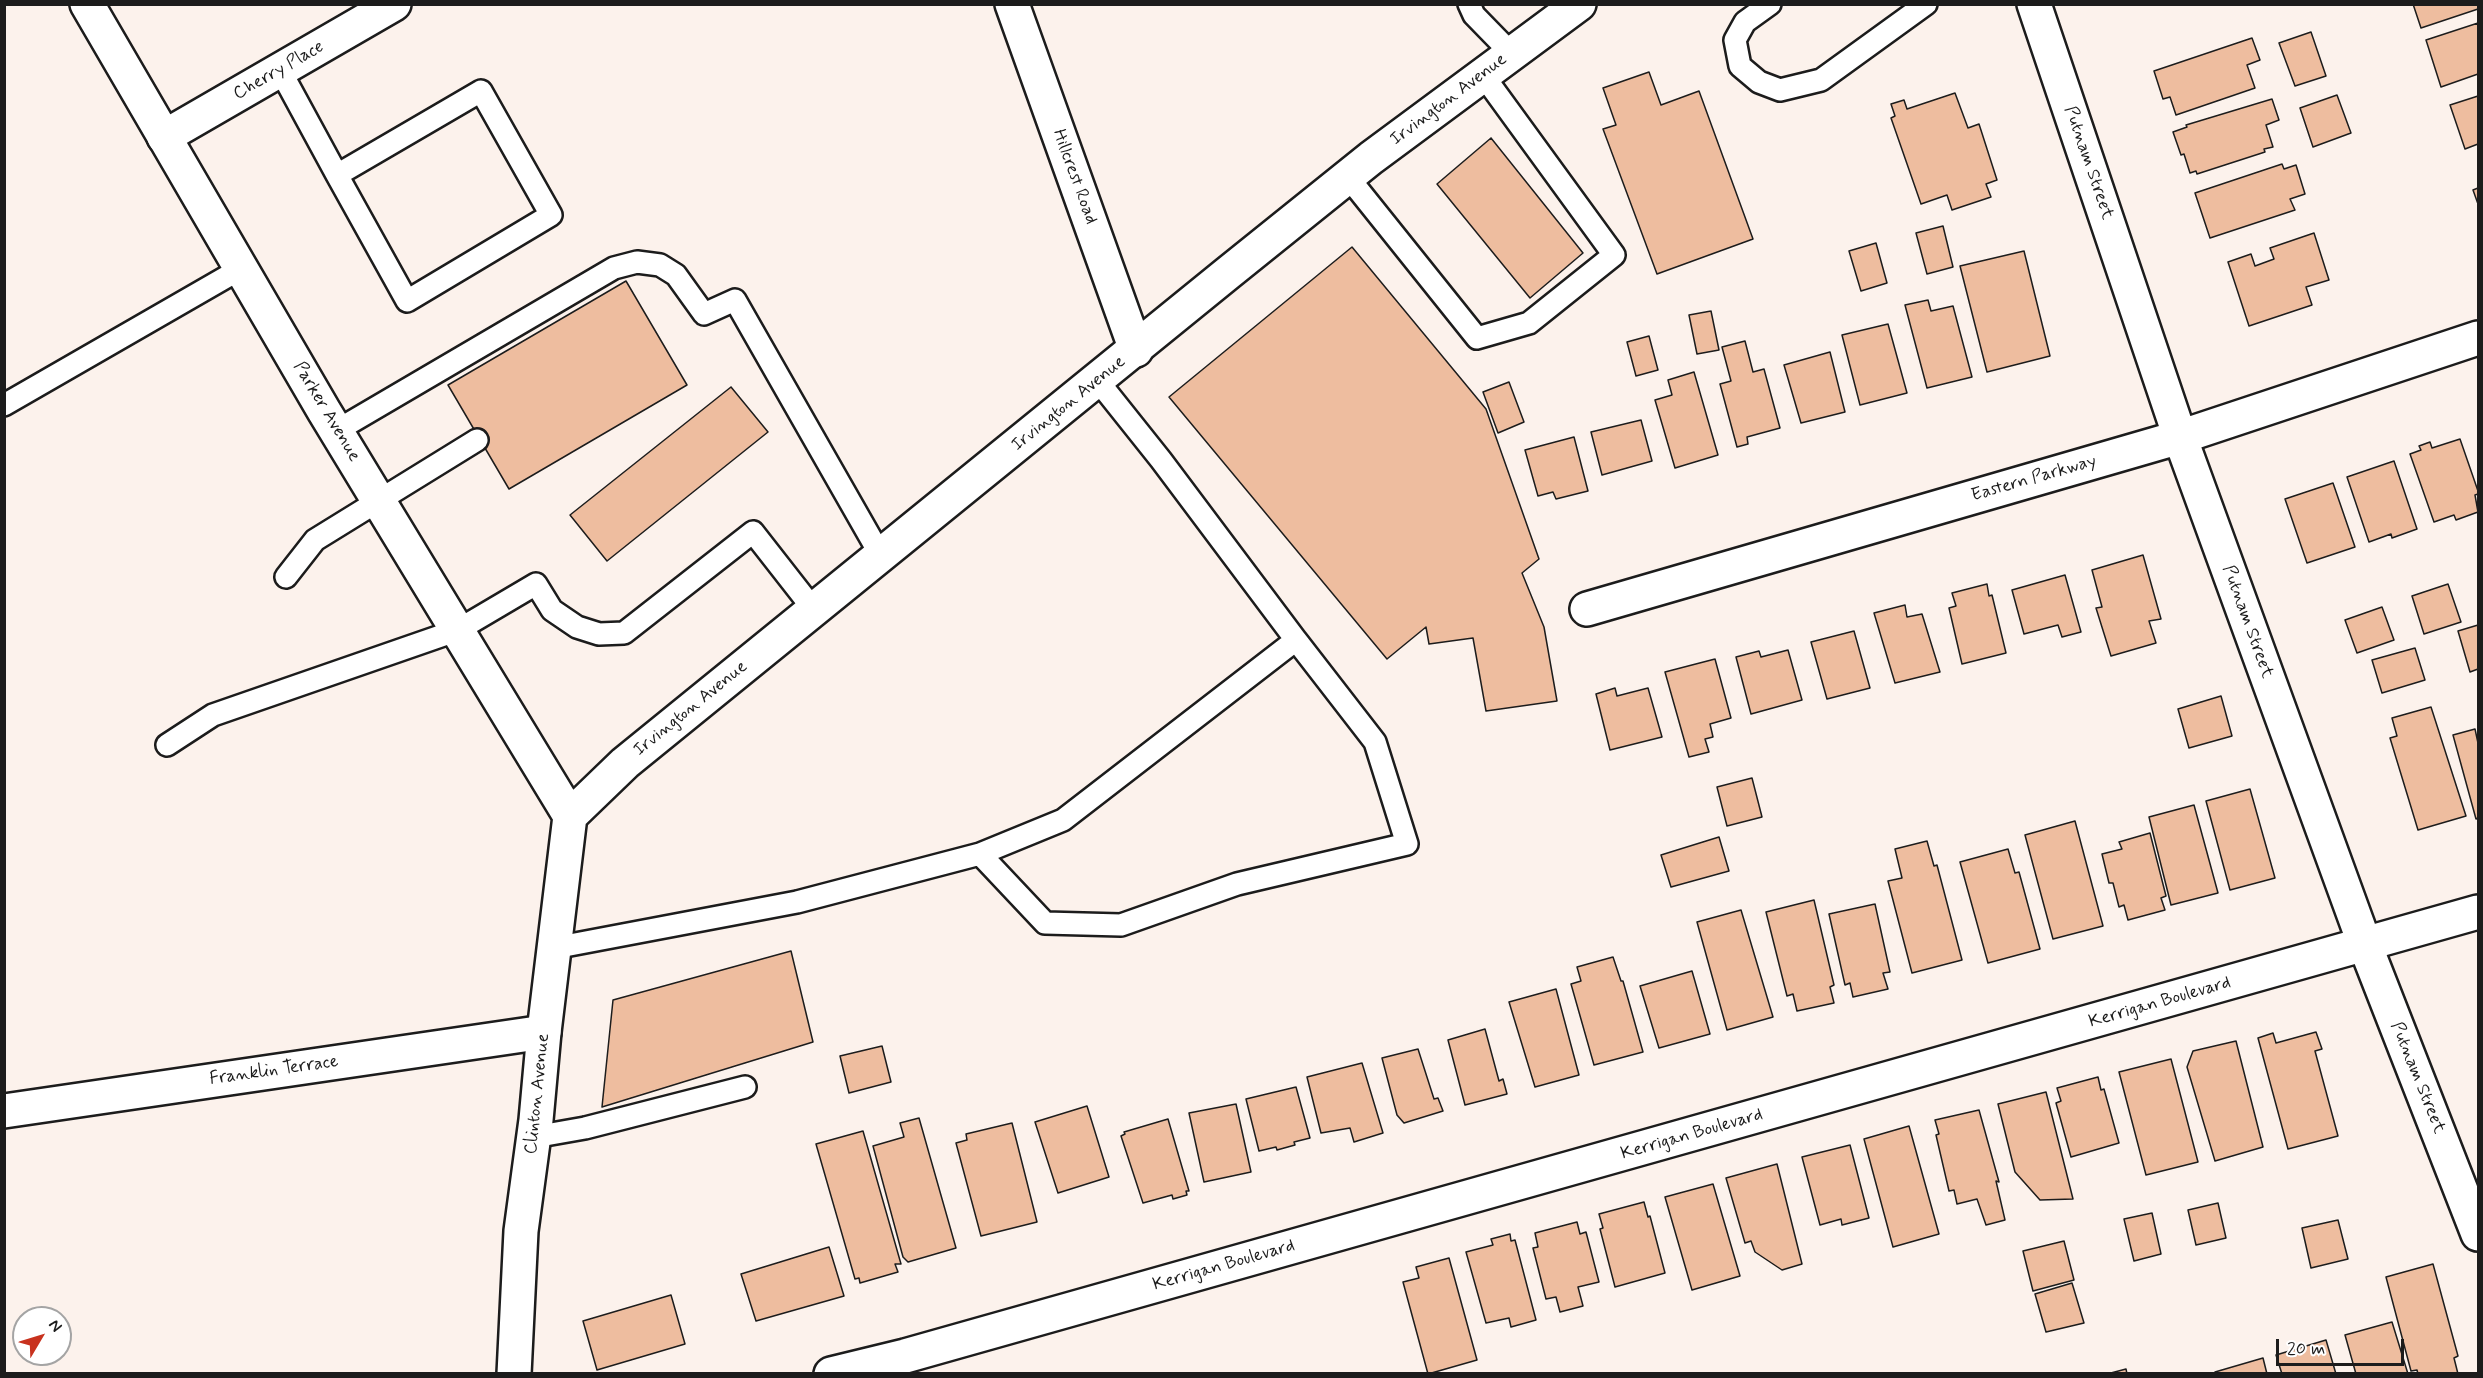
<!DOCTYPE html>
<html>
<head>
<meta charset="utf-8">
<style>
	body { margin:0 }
	#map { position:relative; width:2483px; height:1378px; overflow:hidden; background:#fcf2ec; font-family:Mynerve,sans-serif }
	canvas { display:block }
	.frame { position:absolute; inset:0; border:6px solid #1c1c1c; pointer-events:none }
	.north { position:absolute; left:12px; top:1306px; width:60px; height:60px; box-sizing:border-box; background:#fff; border:2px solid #a4a4a4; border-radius:50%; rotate:52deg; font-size:16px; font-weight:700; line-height:24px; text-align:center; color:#1c1c1c }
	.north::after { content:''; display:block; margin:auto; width:21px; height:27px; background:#c8321e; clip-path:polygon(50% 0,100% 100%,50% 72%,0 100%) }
	.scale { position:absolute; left:2276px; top:1339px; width:128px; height:27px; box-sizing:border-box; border:3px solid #1c1c1c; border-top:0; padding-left:8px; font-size:18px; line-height:21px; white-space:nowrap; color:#1c1c1c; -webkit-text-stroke:4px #fff; paint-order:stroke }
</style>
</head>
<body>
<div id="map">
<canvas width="2483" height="1378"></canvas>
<div class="frame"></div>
<div class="north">N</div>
<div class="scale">20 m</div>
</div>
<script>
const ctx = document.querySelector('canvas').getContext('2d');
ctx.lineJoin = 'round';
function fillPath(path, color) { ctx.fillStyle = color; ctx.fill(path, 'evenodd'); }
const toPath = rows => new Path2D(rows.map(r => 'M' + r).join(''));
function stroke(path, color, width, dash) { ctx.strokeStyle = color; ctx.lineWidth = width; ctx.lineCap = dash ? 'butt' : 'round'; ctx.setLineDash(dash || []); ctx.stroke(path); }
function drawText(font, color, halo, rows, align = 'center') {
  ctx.font = font + ' Mynerve,sans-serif'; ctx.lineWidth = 4.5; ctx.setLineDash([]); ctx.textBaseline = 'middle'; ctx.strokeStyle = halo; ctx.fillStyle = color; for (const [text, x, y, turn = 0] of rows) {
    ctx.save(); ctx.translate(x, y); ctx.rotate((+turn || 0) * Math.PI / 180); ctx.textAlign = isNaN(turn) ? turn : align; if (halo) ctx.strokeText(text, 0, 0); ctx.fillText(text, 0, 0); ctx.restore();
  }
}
const building = toPath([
	[2413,4,2478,4,2478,9,2421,28,2413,4],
	[2478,23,2478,74,2441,87,2426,40,2478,23],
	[2311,32,2326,76,2295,86,2279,43,2311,32],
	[2252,38,2260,60,2247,65,2255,88,2176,115,2170,97,2163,99,2154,71,2252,38],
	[1649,72,1661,105,1699,91,1753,239,1657,274,1603,129,1616,125,1603,88,1649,72],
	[1955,93,1968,128,1979,124,1997,180,1986,184,1991,197,1952,210,1947,195,1921,204,1891,118,1895,116,1891,104,1904,100,1907,109,1955,93],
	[2337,95,2351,133,2313,147,2300,108,2337,95],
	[2478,96,2478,144,2465,149,2450,105,2478,96],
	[2272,99,2279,120,2266,125,2273,147,2264,149,2265,152,2197,174,2196,171,2190,173,2184,154,2181,155,2173,132,2187,127,2186,125,2272,99],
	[1491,138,1583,253,1530,298,1437,184,1491,138],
	[2282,164,2284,169,2296,165,2305,194,2290,199,2295,210,2210,238,2195,193,2282,164],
	[2478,188,2478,204,2473,190,2478,188],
	[1943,226,1953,267,1927,274,1916,233,1943,226],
	[2314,233,2329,280,2306,287,2312,305,2249,326,2228,262,2251,254,2255,266,2274,259,2270,248,2314,233],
	[1876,243,1887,283,1861,291,1849,251,1876,243],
	[1352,247,1486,409,1539,559,1522,573,1544,627,1557,701,1486,711,1473,638,1429,644,1426,627,1387,659,1169,397,1352,247],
	[2024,251,2050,356,1987,372,1960,266,2024,251],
	[626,281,687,385,509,489,448,385,626,281],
	[1928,300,1931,311,1953,306,1972,377,1927,388,1905,305,1928,300],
	[1711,311,1719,350,1697,354,1689,315,1711,311],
	[1888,324,1907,393,1860,405,1842,335,1888,324],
	[1649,336,1658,370,1636,376,1627,342,1649,336],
	[1745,341,1753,372,1764,369,1780,428,1747,437,1748,444,1737,447,1720,384,1731,381,1722,347,1745,341],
	[1830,352,1845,412,1801,423,1784,365,1830,352],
	[1694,372,1718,455,1675,468,1655,400,1672,395,1668,380,1694,372],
	[1509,382,1524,422,1498,433,1483,392,1509,382],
	[731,387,768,432,607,561,570,515,731,387],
	[1641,420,1652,461,1602,475,1591,432,1641,420],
	[1574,437,1588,491,1556,499,1553,492,1538,496,1525,450,1574,437],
	[2460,439,2478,491,2478,494,2475,495,2478,512,2456,520,2454,515,2434,522,2410,454,2421,450,2419,446,2430,442,2432,448,2460,439],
	[2394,461,2417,529,2392,538,2391,534,2369,542,2347,477,2394,461],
	[2333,483,2355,547,2307,563,2285,499,2333,483],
	[2143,555,2161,619,2149,621,2156,643,2111,656,2096,608,2102,607,2092,570,2143,555],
	[2065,575,2081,632,2062,637,2058,625,2024,634,2012,590,2065,575],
	[1987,584,1989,596,1992,595,2006,653,1962,664,1949,608,1956,606,1952,593,1987,584],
	[2448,584,2461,622,2424,634,2412,596,2448,584],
	[1905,605,1907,617,1922,614,1940,672,1895,683,1874,613,1905,605],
	[2382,607,2394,640,2357,653,2345,620,2382,607],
	[2478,625,2478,669,2470,672,2458,631,2478,625],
	[1854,631,1870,688,1827,699,1811,642,1854,631],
	[2415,648,2425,680,2382,693,2372,660,2415,648],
	[1788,650,1802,700,1751,714,1736,657,1759,651,1761,657,1788,650],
	[1715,659,1731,718,1710,724,1713,737,1705,739,1709,752,1689,757,1665,672,1715,659],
	[1615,688,1617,696,1648,688,1662,737,1610,750,1596,694,1615,688],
	[2221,696,2232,736,2189,748,2178,709,2221,696],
	[2431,707,2466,816,2418,830,2390,738,2397,736,2392,718,2431,707],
	[2475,729,2478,743,2478,818,2476,819,2453,735,2475,729],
	[1752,778,1762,817,1727,826,1717,787,1752,778],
	[2250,789,2275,878,2230,890,2206,801,2250,789],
	[2194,805,2218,893,2171,905,2149,817,2194,805],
	[2075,821,2103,926,2053,939,2025,835,2075,821],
	[2150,833,2166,896,2161,898,2165,910,2128,920,2124,905,2119,907,2113,883,2109,883,2102,854,2122,849,2119,842,2150,833],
	[1719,837,1729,871,1671,887,1661,855,1719,837],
	[1927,841,1934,866,1937,865,1962,960,1912,973,1888,881,1902,878,1895,849,1927,841],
	[2008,849,2015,873,2019,872,2040,949,1988,963,1960,862,2008,849],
	[1814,900,1834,985,1830,987,1834,1003,1797,1011,1793,994,1787,996,1766,912,1814,900],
	[1875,904,1890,972,1883,973,1888,989,1853,997,1850,983,1845,985,1829,914,1875,904],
	[1741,910,1773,1017,1727,1030,1697,922,1741,910],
	[791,951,813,1042,602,1107,613,1000,791,951],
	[1613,957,1621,981,1623,981,1643,1052,1594,1065,1571,984,1581,981,1577,967,1613,957],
	[1692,971,1710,1034,1659,1048,1640,986,1692,971],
	[1556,989,1579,1075,1535,1087,1509,1002,1556,989],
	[1485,1029,1499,1081,1503,1079,1507,1094,1465,1105,1448,1040,1485,1029],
	[2316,1032,2322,1049,2315,1051,2338,1136,2288,1149,2258,1038,2273,1033,2276,1043,2316,1032],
	[2236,1041,2263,1147,2215,1161,2187,1067,2193,1051,2236,1041],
	[882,1046,891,1082,849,1093,840,1056,882,1046],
	[1418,1049,1434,1099,1438,1098,1443,1111,1404,1123,1397,1115,1382,1058,1418,1049],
	[2171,1059,2198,1162,2146,1175,2119,1072,2171,1059],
	[1362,1063,1383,1133,1354,1142,1350,1128,1321,1133,1307,1077,1362,1063],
	[2098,1077,2101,1090,2104,1089,2119,1143,2071,1157,2056,1103,2061,1101,2057,1088,2098,1077],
	[1296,1087,1310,1138,1294,1142,1295,1145,1277,1150,1276,1147,1259,1151,1246,1099,1296,1087],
	[2046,1092,2073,1199,2040,1200,2015,1172,1998,1104,2046,1092],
	[1236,1104,1251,1172,1204,1182,1189,1113,1236,1104],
	[1087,1106,1109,1177,1058,1193,1035,1122,1087,1106],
	[1979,1110,1999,1182,1996,1181,2005,1220,1986,1225,1977,1199,1957,1204,1954,1190,1949,1191,1936,1135,1939,1134,1935,1120,1979,1110],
	[919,1118,956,1248,908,1262,903,1257,873,1146,904,1137,900,1123,919,1118],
	[1168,1119,1189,1191,1186,1191,1187,1195,1173,1199,1172,1195,1143,1203,1121,1136,1125,1134,1124,1132,1168,1119],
	[1012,1123,1037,1222,981,1236,956,1143,967,1140,966,1134,1012,1123],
	[1909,1126,1939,1234,1893,1247,1864,1139,1909,1126],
	[863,1131,901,1264,895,1264,898,1272,860,1283,859,1278,855,1279,816,1144,863,1131],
	[1850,1145,1869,1218,1842,1225,1841,1219,1820,1225,1802,1157,1850,1145],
	[1777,1164,1802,1264,1782,1270,1755,1252,1751,1241,1745,1243,1726,1178,1777,1164],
	[1713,1184,1740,1276,1692,1290,1665,1197,1713,1184],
	[1644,1202,1648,1217,1650,1216,1665,1273,1615,1287,1600,1229,1603,1228,1599,1214,1644,1202],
	[2218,1203,2226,1238,2196,1245,2188,1210,2218,1203],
	[2152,1213,2161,1254,2134,1261,2124,1219,2152,1213],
	[2338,1220,2348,1259,2311,1268,2302,1228,2338,1220],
	[1577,1222,1580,1234,1586,1232,1599,1282,1578,1287,1583,1306,1560,1312,1556,1297,1546,1299,1533,1248,1538,1247,1535,1233,1577,1222],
	[1510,1234,1511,1241,1515,1240,1536,1320,1511,1327,1509,1318,1486,1323,1466,1252,1493,1245,1491,1239,1510,1234],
	[2064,1241,2074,1280,2033,1291,2023,1251,2064,1241],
	[829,1247,844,1296,756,1321,741,1274,829,1247],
	[1449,1258,1477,1360,1428,1374,1403,1282,1419,1278,1416,1267,1449,1258],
	[2433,1264,2458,1356,2454,1358,2458,1374,2418,1374,2417,1370,2411,1371,2386,1277,2433,1264],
	[2072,1283,2084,1323,2046,1332,2035,1294,2072,1283],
	[671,1295,685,1344,597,1370,583,1321,671,1295],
	[2392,1322,2408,1374,2356,1374,2345,1335,2392,1322],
	[2326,1340,2336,1374,2282,1374,2276,1355,2326,1340],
	[2263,1358,2267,1374,2215,1374,2215,1372,2263,1358],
	[2126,1369,2127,1374,2107,1374,2126,1369]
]);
fillPath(building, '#eebd9f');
stroke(building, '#1c1c1c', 1.5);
const lane = toPath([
	[1469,4,1474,15,1511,53],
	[1770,4,1745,22,1735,40,1740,66,1759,82,1780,90,1821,80,1926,4],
	[280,70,337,175,407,301,551,215,481,91,337,175],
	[1348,177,1477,338,1529,323,1614,255,1483,75],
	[4,405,242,268],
	[336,431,614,268,637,262,660,265,676,275,704,314,735,300,881,556],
	[286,577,315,540,477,440],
	[167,745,213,715,458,630,536,584,552,610,577,627,599,634,624,633,753,532,814,610],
	[980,854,1045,923,1121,925,1237,884,1407,844,1375,742,1296,640],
	[554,948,797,902,980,854,1063,820,1296,640,1161,460,1098,381],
	[534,1137,585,1128,745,1087]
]);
const street = toPath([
	[1012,4,1136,350],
	[164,137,394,4],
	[1587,609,2180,437,2365,945,2478,1234],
	[4,1111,544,1032]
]);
const secondary = toPath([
	[87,4,324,411,570,816],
	[2034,4,2180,437,2478,338],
	[570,816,625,763,1228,273,1371,158,1579,4],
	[514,1374,521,1231,536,1120,544,1032,570,816],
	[831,1374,905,1356,2478,912]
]);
stroke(lane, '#1c1c1c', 26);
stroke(street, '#1c1c1c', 38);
stroke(secondary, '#1c1c1c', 38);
stroke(lane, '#fff', 21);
stroke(street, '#fff', 33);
stroke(secondary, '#fff', 33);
drawText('18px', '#1c1c1c', '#fff', [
	["Cherry Place",279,71,-30],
	["Irvington Avenue",1449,100,-37],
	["Putnam Street",2088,163,71],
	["Hillcrest Road",1074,177,70],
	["Irvington Avenue",1069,404,-39],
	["Parker Avenue",326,412,59],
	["Eastern Parkway",2034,479,-16],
	["Putnam Street",2247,622,70],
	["Irvington Avenue",691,709,-39],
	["Kerrigan Boulevard",2160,1003,-16],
	["Franklin Terrace",274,1071,-8],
	["Putnam Street",2417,1078,68],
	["Clinton Avenue",538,1094,-84],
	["Kerrigan Boulevard",1692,1135,-16],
	["Kerrigan Boulevard",1224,1266,-16]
]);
</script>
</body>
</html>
